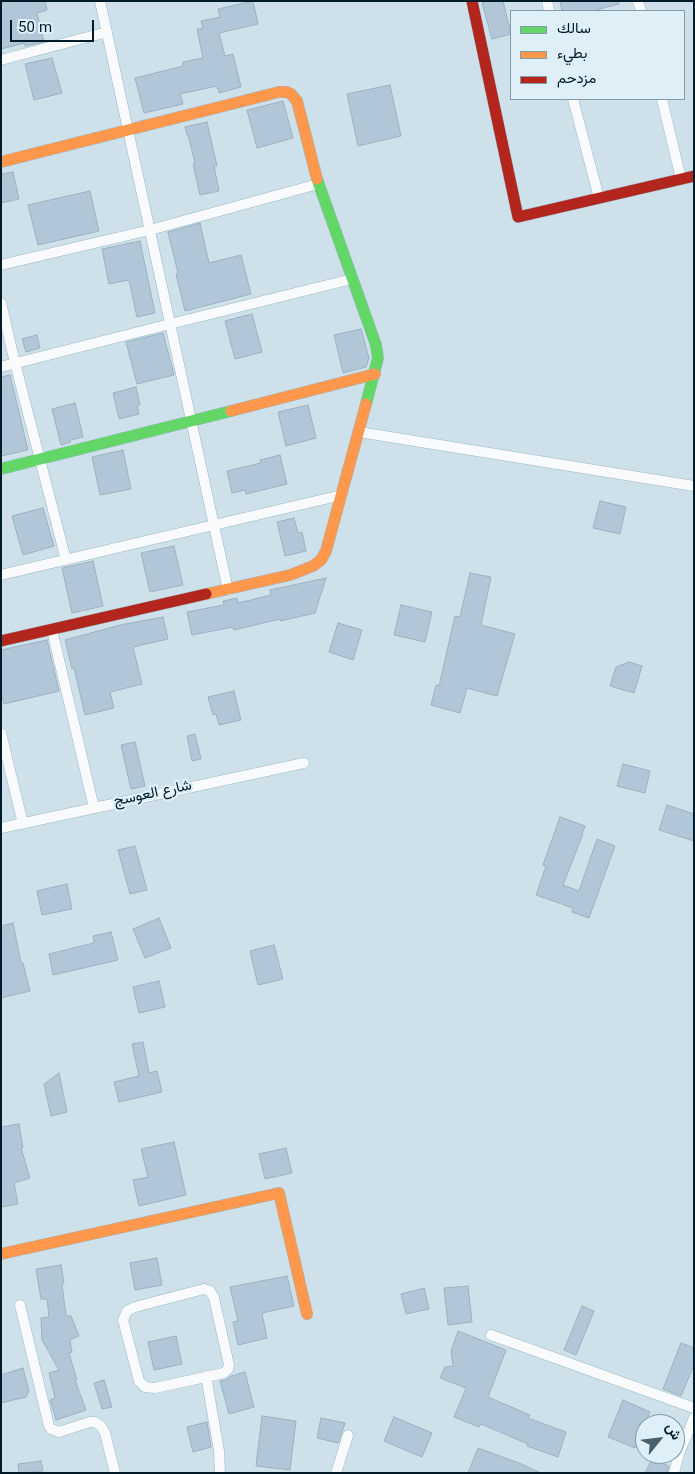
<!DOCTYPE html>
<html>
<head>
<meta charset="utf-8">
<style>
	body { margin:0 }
	#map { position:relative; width:695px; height:1474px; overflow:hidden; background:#cee1ea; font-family:Georgia,Vazirmatn,serif }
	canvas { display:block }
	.frame { position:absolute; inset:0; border:2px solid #001c28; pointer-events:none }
	.legend { position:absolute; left:510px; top:10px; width:175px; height:90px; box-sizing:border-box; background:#deeff8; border:1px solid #859ba5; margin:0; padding:6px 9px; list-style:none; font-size:15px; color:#001c28 }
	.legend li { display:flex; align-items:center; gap:10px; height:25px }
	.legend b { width:25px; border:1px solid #859ba5 }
	.north { position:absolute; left:635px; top:1414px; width:50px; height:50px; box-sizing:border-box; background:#deeff8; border:1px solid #859ba5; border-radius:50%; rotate:61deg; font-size:14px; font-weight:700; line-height:20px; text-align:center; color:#001c28 }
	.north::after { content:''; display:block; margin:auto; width:18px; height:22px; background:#48616c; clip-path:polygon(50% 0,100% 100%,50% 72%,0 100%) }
	.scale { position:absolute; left:10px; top:20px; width:84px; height:22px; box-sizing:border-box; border:2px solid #001c28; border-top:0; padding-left:6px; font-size:15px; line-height:18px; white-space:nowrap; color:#001c28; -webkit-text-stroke:4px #deeff8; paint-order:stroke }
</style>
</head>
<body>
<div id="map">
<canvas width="695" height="1474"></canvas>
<div class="frame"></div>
<ul class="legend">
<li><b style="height:6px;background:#63d668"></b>سالك</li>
<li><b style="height:6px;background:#ff974d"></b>بطيء</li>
<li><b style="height:6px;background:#b3261e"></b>مزدحم</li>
</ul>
<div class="north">ش</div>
<div class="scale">50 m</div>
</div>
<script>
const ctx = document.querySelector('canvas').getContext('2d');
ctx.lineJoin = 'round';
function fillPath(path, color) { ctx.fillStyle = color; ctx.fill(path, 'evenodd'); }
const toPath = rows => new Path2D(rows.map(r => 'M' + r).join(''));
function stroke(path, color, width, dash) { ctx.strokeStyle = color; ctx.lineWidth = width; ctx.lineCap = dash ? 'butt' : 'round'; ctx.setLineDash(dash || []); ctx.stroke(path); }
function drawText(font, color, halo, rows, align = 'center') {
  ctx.font = font + ' Georgia,Vazirmatn,serif'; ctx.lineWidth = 4.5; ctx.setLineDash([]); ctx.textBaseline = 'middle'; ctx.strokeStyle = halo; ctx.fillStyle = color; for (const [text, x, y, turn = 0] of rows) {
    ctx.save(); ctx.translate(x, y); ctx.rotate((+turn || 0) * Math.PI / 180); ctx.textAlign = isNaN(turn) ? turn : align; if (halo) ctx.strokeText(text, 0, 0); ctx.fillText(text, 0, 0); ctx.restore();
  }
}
const building = toPath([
	[1,1,45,1,47,10,37,13,44,42,25,46,25,43,1,49,1,1],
	[253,1,258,24,219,33,225,56,233,54,241,87,219,93,217,86,180,94,183,104,144,113,135,78,183,66,183,62,203,58,197,29,203,28,201,21,220,17,218,9,253,1],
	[488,1,503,1,511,34,492,39,482,3,488,1],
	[560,1,618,1,619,4,592,11,562,11,560,1],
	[52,58,62,93,34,100,25,64,52,58],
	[390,85,401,136,358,146,347,94,390,85],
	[283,101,293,138,257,148,247,110,283,101],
	[207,122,217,166,214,166,219,191,200,195,193,164,195,163,188,135,187,135,185,127,207,122],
	[13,172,19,199,1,203,1,174,13,172],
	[90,191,99,231,38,245,28,205,90,191],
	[200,223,209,263,241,255,251,294,185,311,176,274,178,273,168,232,200,223],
	[140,241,155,313,137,317,129,280,109,284,102,249,140,241],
	[252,314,262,352,235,359,225,321,252,314],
	[361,329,369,358,366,367,343,373,334,335,361,329],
	[163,333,174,375,137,384,126,342,163,333],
	[37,335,40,348,26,352,22,339,37,335],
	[10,375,28,450,1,456,1,377,10,375],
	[136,387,140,405,137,405,139,414,119,419,113,393,136,387],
	[75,403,83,437,70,440,71,442,61,445,52,409,75,403],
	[308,405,316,438,286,446,278,412,308,405],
	[123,450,131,489,100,495,92,457,123,450],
	[280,455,287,484,246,494,245,490,232,493,227,471,261,463,260,460,280,455],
	[600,501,626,507,620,534,593,528,600,501],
	[43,508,54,546,23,555,12,516,43,508],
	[294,518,298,533,302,532,306,551,285,556,277,522,294,518],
	[174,546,183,585,150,592,141,553,174,546],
	[93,561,103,606,72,613,62,568,93,561],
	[470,573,491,577,481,625,515,634,497,696,467,688,460,713,431,705,436,685,439,686,455,616,460,617,470,573],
	[326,578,315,613,280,621,280,619,234,630,233,627,192,635,187,612,224,605,223,601,237,598,238,603,271,595,270,590,326,578],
	[401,605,432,612,425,642,394,635,401,605],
	[163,617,168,639,133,647,142,684,110,692,114,708,85,715,74,668,72,669,65,640,120,625,163,617],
	[338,623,362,630,353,660,329,652,338,623],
	[47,640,59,691,4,704,1,692,1,650,47,640],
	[629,662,642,666,634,693,610,686,616,667,629,662],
	[234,691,241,720,219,725,216,714,213,715,208,697,234,691],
	[195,734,201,759,192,761,187,736,195,734],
	[135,742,145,786,131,789,121,745,135,742],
	[623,764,650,771,645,793,617,786,623,764],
	[667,805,694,814,694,841,659,830,667,805],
	[560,817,585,826,582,834,583,834,563,885,579,891,597,839,615,846,589,918,572,912,573,908,536,895,546,866,543,865,560,817],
	[135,846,147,890,130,894,118,850,135,846],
	[67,884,72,909,42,915,37,891,67,884],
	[159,918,171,948,145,958,133,929,159,918],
	[13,923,21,963,23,963,30,991,1,998,1,926,13,923],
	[111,932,118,960,53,975,49,954,94,943,93,936,111,932],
	[274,945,283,979,258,985,250,951,274,945],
	[159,981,165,1007,139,1013,133,987,159,981],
	[143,1042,149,1073,157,1071,162,1092,119,1102,114,1082,139,1076,132,1044,143,1042],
	[59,1073,67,1112,51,1116,44,1084,59,1073],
	[19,1124,23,1148,21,1148,30,1178,14,1183,18,1204,1,1207,1,1127,19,1124],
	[174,1142,186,1195,139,1206,133,1180,148,1177,141,1149,174,1142],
	[286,1148,292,1173,265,1179,259,1154,286,1148],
	[157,1258,162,1285,135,1290,130,1263,157,1258],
	[61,1265,64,1283,62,1284,66,1316,71,1316,79,1336,70,1340,72,1352,69,1353,77,1380,75,1380,86,1410,56,1420,50,1400,55,1398,49,1373,59,1370,42,1340,41,1318,49,1317,47,1299,41,1299,36,1269,61,1265],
	[287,1276,294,1306,262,1313,267,1338,238,1345,233,1322,238,1321,230,1287,287,1276],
	[468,1286,472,1322,448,1325,444,1288,468,1286],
	[424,1288,429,1309,406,1314,401,1294,424,1288],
	[582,1306,594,1311,576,1355,564,1350,582,1306],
	[458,1331,506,1350,488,1397,530,1415,528,1418,566,1432,558,1457,527,1446,528,1444,481,1424,479,1427,454,1417,466,1388,440,1378,445,1367,453,1366,451,1351,458,1331],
	[176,1336,182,1364,154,1370,148,1342,176,1336],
	[681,1343,694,1348,694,1365,681,1396,663,1389,681,1343],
	[23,1368,29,1391,26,1397,1,1403,1,1375,23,1368],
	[245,1372,254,1407,229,1414,220,1381,226,1380,231,1376,245,1372],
	[104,1380,112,1407,102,1409,94,1383,104,1380],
	[623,1400,650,1412,635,1448,608,1437,623,1400],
	[262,1416,296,1421,290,1470,256,1466,262,1416],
	[394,1417,432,1433,422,1457,384,1441,394,1417],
	[321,1418,345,1423,338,1443,317,1438,321,1418],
	[207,1422,211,1447,193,1452,187,1427,207,1422],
	[478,1448,519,1463,541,1473,468,1473,478,1448],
	[652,1459,669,1466,667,1473,645,1473,652,1459],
	[41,1461,43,1471,19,1473,18,1464,41,1461]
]);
fillPath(building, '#b1c7d8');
stroke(building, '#9cb0c0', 1);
const street = toPath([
	[100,1,228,590],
	[547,1,549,11],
	[638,1,641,11],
	[1,60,107,32],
	[573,99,599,198],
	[662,99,681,179],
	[1,265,150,230,318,184],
	[1,303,15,363,66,560],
	[1,367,170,324,352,279],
	[359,432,694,486],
	[1,575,342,495],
	[52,630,94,808],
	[1,733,23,824],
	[1,828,304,763],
	[204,1289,210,1291,214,1298,229,1365,228,1369,224,1373,155,1388,145,1387,139,1381,123,1320,127,1311,135,1307,204,1289],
	[20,1305,49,1426,51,1429,59,1432,90,1422,95,1422,101,1426,105,1433,115,1473],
	[491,1335,694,1408],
	[206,1376,219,1451,220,1473],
	[336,1473,348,1435],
	[674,1473,680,1451,694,1418]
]);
const fast = toPath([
	[317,179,376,345,378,358,366,404],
	[1,469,231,411]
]);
const slow = toPath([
	[1,162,279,92,287,92,291,94,297,101,317,179],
	[231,411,375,374],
	[206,594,290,575,313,566,321,560,326,551,366,404],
	[1,1254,279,1193,307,1314]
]);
const jam = toPath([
	[472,1,518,217,694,176],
	[1,641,206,594]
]);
stroke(street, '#9cb8c4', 11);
stroke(fast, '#9cb8c4', 12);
stroke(slow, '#9cb8c4', 12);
stroke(jam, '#9cb8c4', 12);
stroke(street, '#f8fafc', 10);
stroke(fast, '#63d668', 11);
stroke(slow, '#ff974d', 11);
stroke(jam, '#b3261e', 11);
drawText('15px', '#001c28', '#deeff8', [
	["شارع العوسج",153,795,-12]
]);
</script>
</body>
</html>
